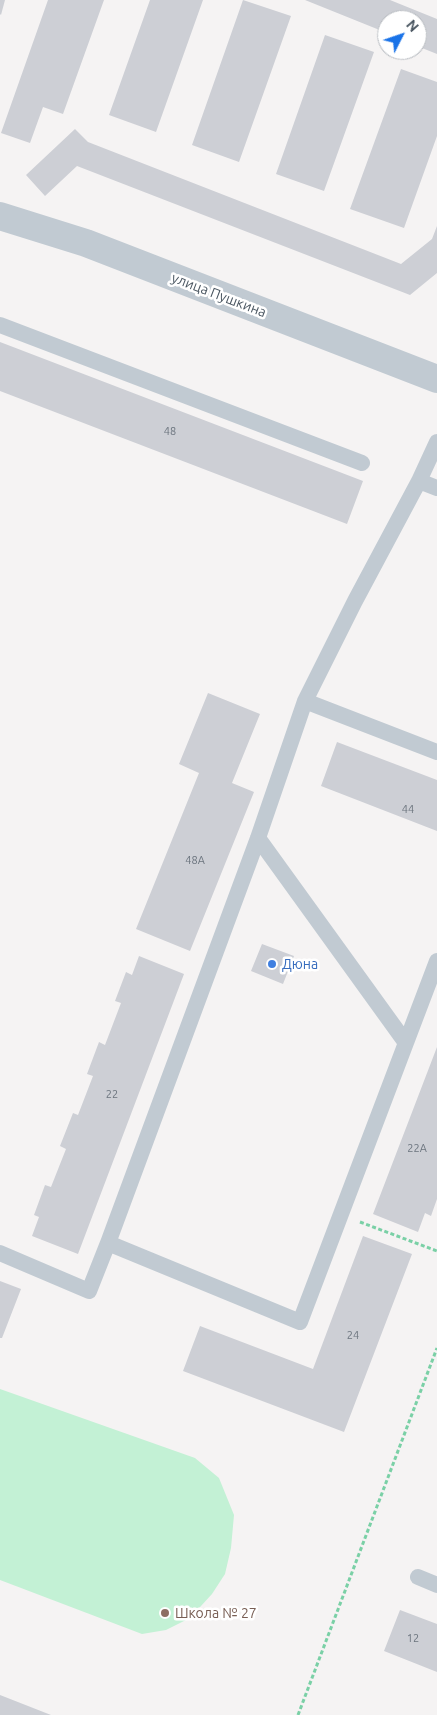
<!DOCTYPE html>
<html>
<head>
<meta charset="utf-8">
<style>
	body { margin:0 }
	#map { position:relative; width:437px; height:1715px; overflow:hidden; background:#f5f3f3; font-family:Ubuntu,sans-serif }
	canvas { display:block }
	.north { position:absolute; left:377px; top:10px; width:50px; height:50px; box-sizing:border-box; background:#fff; border:1px solid #b7bbc0; border-radius:50%; rotate:49deg; font-size:14px; font-weight:700; line-height:20px; text-align:center; color:#4a5661 }
	.north::after { content:''; display:block; margin:auto; width:18px; height:22px; background:#1a73e8; clip-path:polygon(50% 0,100% 100%,50% 72%,0 100%) }
</style>
</head>
<body>
<div id="map">
<canvas width="437" height="1715"></canvas>
<div class="north">N</div>
</div>
<script>
const ctx = document.querySelector('canvas').getContext('2d');
ctx.lineJoin = 'round';
function fillPath(path, color) { ctx.fillStyle = color; ctx.fill(path, 'evenodd'); }
const toPath = rows => new Path2D(rows.map(r => 'M' + r).join(''));
function stroke(path, color, width, dash) { ctx.strokeStyle = color; ctx.lineWidth = width; ctx.lineCap = dash ? 'butt' : 'round'; ctx.setLineDash(dash || []); ctx.stroke(path); }
function drawText(font, color, halo, rows, align = 'center') {
  ctx.font = font + ' Ubuntu,sans-serif'; ctx.lineWidth = 5; ctx.setLineDash([]); ctx.textBaseline = 'middle'; ctx.strokeStyle = halo; ctx.fillStyle = color; for (const [text, x, y, turn = 0] of rows) {
    ctx.save(); ctx.translate(x, y); ctx.rotate((+turn || 0) * Math.PI / 180); ctx.textAlign = isNaN(turn) ? turn : align; if (halo) ctx.strokeText(text, 0, 0); ctx.fillText(text, 0, 0); ctx.restore();
  }
}
fillPath(toPath([
	[0,1389,195,1458,219,1478,234,1515,231,1548,225,1574,212,1594,190,1618,166,1630,142,1634,0,1580]
]), '#c3f1d5');
fillPath(toPath([
	[0,0,5,0,1,15,0,14],
	[48,0,104,0,63,114,43,107,30,143,1,133],
	[150,0,203,0,156,132,109,115],
	[243,0,291,16,239,162,192,145],
	[305,0,390,0,437,19,437,54,417,46,417,20,387,20,387,33],
	[325,35,374,52,324,191,276,174],
	[401,69,437,82,437,136,404,228,350,209],
	[75,129,88,142,401,264,432,239,437,226,437,273,410,295,77,166,45,196,26,175],
	[0,342,363,481,347,524,0,391],
	[208,693,260,714,232,783,254,792,190,951,136,929,199,773,179,764],
	[337,742,437,780,437,831,321,786],
	[262,944,294,956,283,984,251,971],
	[139,956,184,974,78,1254,32,1236,39,1217,34,1215,45,1185,51,1187,66,1149,60,1146,73,1113,78,1115,93,1076,87,1074,99,1042,105,1045,121,1003,115,1001,126,972,132,975],
	[437,1047,437,1199,431,1216,425,1213,418,1232,373,1214],
	[363,1236,412,1254,344,1432,183,1371,200,1326,313,1369],
	[0,1281,21,1289,2,1338,0,1338],
	[400,1610,437,1624,437,1672,384,1651],
	[0,1695,51,1715,0,1715]
]), '#cdcfd5');
stroke(toPath([
	[360,1222,437,1251],
	[298,1715,437,1348]
]), '#7ad0a6', 3, [4, 2.5]);
stroke(toPath([
	[0,325,362,463],
	[437,442,419,481,355,601,305,701,258,838,108,1243,300,1322,437,961],
	[419,481,437,488],
	[305,701,437,752],
	[258,838,406,1043],
	[0,1253,89,1291,108,1243],
	[418,1577,437,1585]
]), '#c1cad2', 16);
stroke(toPath([
	[0,216,86,243,437,379]
]), '#c1cad2', 28);
for (const [x, y, r, color] of [
	[272,964,5,"#3f7fe0"],
	[165,1613,5,"#8d6e63"]
]) { const dot = new Path2D(); dot.arc(x, y, r, 0, 2 * Math.PI); ctx.fillStyle = color; ctx.fill(dot); stroke(dot, '#fff', 2); }
drawText('11px', '#6b747e', null, [
	["48",170,431],
	["44",408,809],
	["48А",195,860],
	["22",112,1094],
	["22А",417,1148],
	["24",353,1335],
	["12",413,1638]
]);
drawText('14px', '#4a5661', '#fff', [
	["улица Пушкина",219,295,21]
]);
drawText('14px', '#366cbe', '#fff', [
	["Дюна",282,964]
], 'left');
drawText('14px', '#785e54', '#fff', [
	["Школа № 27",175,1613]
], 'left');
</script>
</body>
</html>
